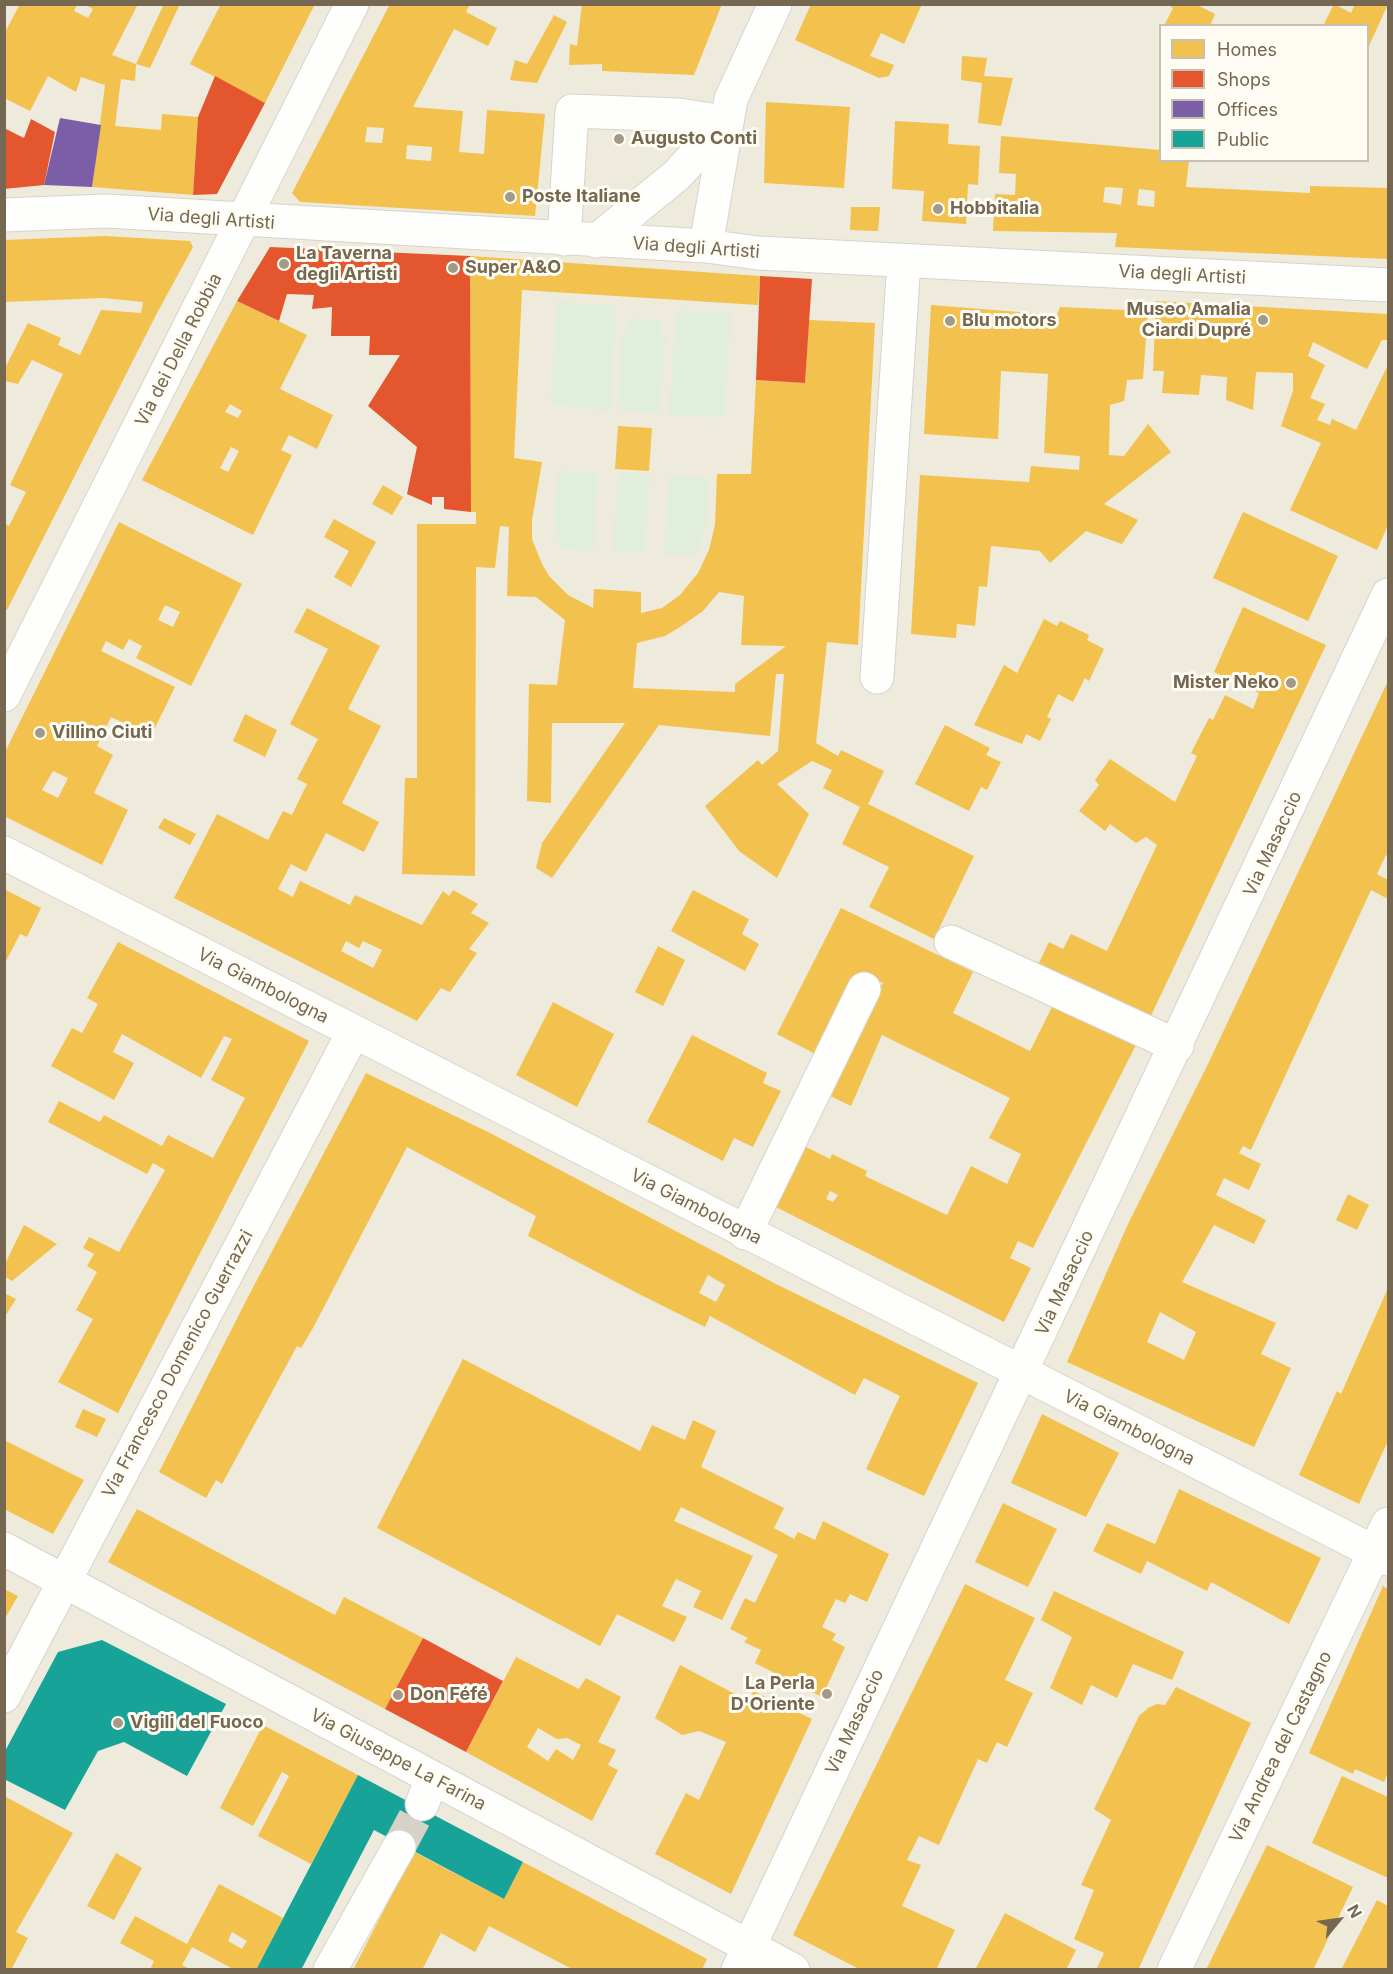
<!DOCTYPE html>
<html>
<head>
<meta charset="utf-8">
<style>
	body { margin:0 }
	#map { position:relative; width:1393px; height:1974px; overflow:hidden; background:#f8f6f0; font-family:Inter,sans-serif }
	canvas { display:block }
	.frame { position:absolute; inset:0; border:6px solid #756751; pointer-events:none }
	.legend { position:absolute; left:1159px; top:24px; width:210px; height:138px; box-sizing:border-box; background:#fefcf3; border:2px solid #c7c0b2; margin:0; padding:8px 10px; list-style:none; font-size:18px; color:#756751 }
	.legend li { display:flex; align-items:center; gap:12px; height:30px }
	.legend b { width:30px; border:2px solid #c7c0b2 }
	.north { position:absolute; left:1309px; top:1890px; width:60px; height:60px; -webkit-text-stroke:4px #fefcf3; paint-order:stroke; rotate:61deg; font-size:16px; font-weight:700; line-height:24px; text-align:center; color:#756751 }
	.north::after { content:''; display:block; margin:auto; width:21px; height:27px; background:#756751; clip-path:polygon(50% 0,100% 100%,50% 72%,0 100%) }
</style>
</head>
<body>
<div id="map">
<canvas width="1393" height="1974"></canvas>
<div class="frame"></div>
<ul class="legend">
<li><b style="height:16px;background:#f2c14e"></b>Homes</li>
<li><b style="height:16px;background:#e4572e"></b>Shops</li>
<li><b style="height:16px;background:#7b5ea7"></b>Offices</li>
<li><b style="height:16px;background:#17a398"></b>Public</li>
</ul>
<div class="north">N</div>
</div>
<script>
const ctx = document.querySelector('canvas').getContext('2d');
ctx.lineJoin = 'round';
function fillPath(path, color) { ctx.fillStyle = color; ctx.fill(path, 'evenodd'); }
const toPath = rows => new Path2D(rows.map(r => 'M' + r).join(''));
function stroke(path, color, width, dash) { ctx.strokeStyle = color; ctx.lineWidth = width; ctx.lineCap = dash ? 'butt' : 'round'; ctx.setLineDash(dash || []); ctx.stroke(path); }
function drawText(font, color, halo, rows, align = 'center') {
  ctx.font = font + ' Inter,sans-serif'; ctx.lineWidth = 6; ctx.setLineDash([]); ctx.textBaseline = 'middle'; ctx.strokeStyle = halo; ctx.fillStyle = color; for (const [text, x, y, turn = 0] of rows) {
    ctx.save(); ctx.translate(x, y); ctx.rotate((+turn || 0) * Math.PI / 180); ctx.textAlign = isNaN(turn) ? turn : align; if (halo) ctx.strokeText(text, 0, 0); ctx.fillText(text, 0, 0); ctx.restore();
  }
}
fillPath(toPath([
	[5,5,1388,5,1388,1969,5,1969],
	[1160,26,1368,26,1368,160,1160,160]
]), '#eeebdd');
fillPath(toPath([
	[557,301,617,306,610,411,550,404],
	[676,310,731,313,724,417,669,415],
	[628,318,662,320,661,335,666,336,660,413,617,409,622,332,626,332],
	[559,470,598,473,593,552,560,549,554,513],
	[618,472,650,474,645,553,612,551],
	[669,475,708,478,708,522,696,556,664,554]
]), '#e1eedc');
fillPath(toPath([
	[20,4,77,4,74,11,88,18,93,9,83,4,138,4,112,55,136,64,164,4,180,4,150,68,136,64,135,81,121,79,115,126,161,130,162,114,198,117,193,195,92,187,105,85,81,77,76,92,48,76,30,111,4,98,4,34],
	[221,4,315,4,265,103,190,64],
	[390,4,470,4,466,12,497,28,488,46,454,29,413,107,463,111,459,152,484,154,487,110,545,114,535,216,300,202,292,193],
	[367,127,384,128,382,143,365,142],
	[407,145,432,147,431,161,406,159],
	[582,4,722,4,694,75,602,71,602,64,569,65,570,44,577,46],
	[811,4,922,4,904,44,881,33,870,56,894,65,889,76,879,78,795,40],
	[1167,4,1195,4,1215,14,1210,26,1169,26,1165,24,1173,8],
	[1334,4,1351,13,1355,4,1388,4,1368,48,1368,26,1323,26],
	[554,15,567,22,537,83,510,80,515,60,527,64],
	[962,56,987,58,984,76,1013,78,1001,126,978,123,982,83,961,80],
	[766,102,850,107,844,188,764,183],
	[895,121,949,124,948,144,980,146,978,185,968,184,966,224,922,221,924,191,892,189],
	[1001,136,1160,150,1160,160,1189,160,1186,187,1310,193,1310,186,1388,188,1388,259,1115,247,1117,233,993,231,995,194,1015,195,1016,174,999,173],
	[1105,187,1123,188,1121,205,1103,202],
	[1139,189,1155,191,1154,207,1137,205],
	[851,207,880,207,878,231,850,230],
	[105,236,190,241,193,247,156,315,7,610,4,609,4,523,9,526,26,492,10,485,63,374,32,360,18,384,4,381,4,370,28,323,61,338,58,345,80,355,101,310,141,313,143,302,103,298,4,302,4,240],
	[470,256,760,276,758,305,522,290,514,458,542,462,532,520,532,539,542,564,549,576,568,595,593,608,594,589,641,592,641,613,662,608,680,595,698,573,709,550,715,525,717,474,751,474,756,380,805,383,809,320,875,323,858,645,827,642,816,743,838,756,841,750,884,771,868,804,974,856,934,939,869,907,889,867,842,844,860,807,823,788,832,770,812,761,777,784,809,814,777,878,739,851,705,806,758,760,762,765,778,751,784,674,776,674,770,736,659,725,552,878,536,868,542,843,625,723,552,723,551,803,527,801,529,684,557,685,565,620,536,597,507,596,509,527,500,526,495,568,476,567,475,876,402,874,405,778,417,778,417,524,476,524,476,512,471,512],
	[719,592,744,596,741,645,786,646,735,684,735,692,633,688,637,643,665,636,680,627,703,611],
	[237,301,307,335,280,389,333,415,317,449,289,435,281,450,292,455,253,535,142,480],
	[230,404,242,411,238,418,225,412],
	[231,447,239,451,228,472,220,468],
	[1156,301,1388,314,1388,340,1382,340,1367,369,1313,342,1308,356,1325,365,1310,398,1325,404,1317,420,1330,425,1332,419,1356,430,1388,365,1388,525,1377,550,1290,510,1321,443,1281,426,1293,391,1293,373,1256,372,1253,410,1226,400,1227,377,1201,375,1199,395,1162,393,1164,371,1153,371],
	[931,305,1057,315,1060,307,1148,311,1143,379,1127,380,1124,401,1110,405,1109,455,1124,456,1148,424,1171,452,1104,504,1138,520,1122,544,1086,531,1050,563,1040,551,991,546,987,587,979,586,975,626,957,624,956,638,911,634,920,475,1029,482,1031,466,1079,470,1080,456,1044,453,1048,374,1001,371,998,439,924,434],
	[618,426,652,428,649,471,615,469],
	[383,485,403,497,392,515,372,504],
	[1243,512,1338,556,1308,621,1213,578],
	[334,519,376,542,351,587,334,577,349,551,324,537],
	[119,522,242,584,191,686,136,658,142,646,129,639,123,650,106,641,101,651,175,687,151,736,111,717,97,746,113,755,94,793,128,810,102,865,4,816,4,754],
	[165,605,180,612,173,627,158,620],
	[53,771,68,778,58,798,42,790],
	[1243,607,1326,645,1149,1020,1037,967,1049,942,1063,949,1071,934,1107,951,1157,845,1146,837,1136,843,1110,824,1105,831,1079,811,1099,785,1095,780,1110,759,1175,802,1197,756,1191,753,1209,718,1213,720,1225,695,1253,709,1259,693,1214,672],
	[307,608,380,646,348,709,381,726,342,803,379,822,364,852,326,833,306,872,291,864,278,889,293,897,300,881,350,905,355,895,422,925,443,891,449,896,453,890,478,904,471,913,489,923,469,949,477,953,450,992,441,988,417,1021,174,898,217,814,268,840,283,811,292,815,307,784,297,779,318,739,290,724,328,649,294,632],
	[346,941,359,948,363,941,382,950,373,968,341,951],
	[1044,619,1057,626,1060,621,1089,635,1087,640,1104,649,1089,681,1085,678,1073,702,1058,694,1047,717,1051,719,1040,741,1026,734,1022,744,974,725,1004,665,1017,673],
	[1388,681,1388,856,1386,855,1377,874,1388,880,1388,899,1371,890,1251,1150,1243,1146,1239,1153,1261,1164,1249,1190,1224,1178,1216,1195,1266,1220,1254,1244,1214,1225,1182,1282,1276,1323,1261,1354,1291,1368,1254,1447,1067,1362,1128,1224,1208,1064],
	[1160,1312,1196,1332,1184,1360,1147,1342],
	[245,714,277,730,265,757,233,741],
	[945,725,990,748,986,755,1001,762,987,790,981,787,969,811,915,784],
	[164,818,196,834,190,845,158,828],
	[4,889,41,908,27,937,20,934,4,965],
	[693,890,749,919,742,934,759,944,745,971,671,931],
	[841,908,973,972,953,1013,1030,1051,1055,1001,1138,1041,1033,1248,1018,1241,1010,1258,1031,1268,1004,1322,768,1203,798,1143,830,1159,832,1154,867,1171,865,1176,947,1215,971,1166,1007,1184,1021,1154,989,1138,1010,1098,882,1035,851,1106,822,1092,883,983,864,974,823,1058,777,1034],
	[830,1191,838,1195,833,1202,826,1199],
	[118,942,309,1041,118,1413,58,1382,93,1319,76,1310,97,1272,87,1266,94,1254,83,1248,89,1237,119,1252,165,1170,153,1163,147,1174,48,1122,59,1101,100,1122,104,1115,162,1146,168,1135,213,1158,245,1098,211,1080,232,1039,224,1036,201,1078,122,1034,113,1052,134,1063,114,1100,51,1066,72,1028,82,1033,98,1004,87,998],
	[658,946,685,960,663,1006,635,992],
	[553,1002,614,1034,577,1107,516,1075],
	[692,1035,767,1073,763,1083,781,1091,753,1147,734,1138,723,1161,647,1122],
	[366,1073,490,1133,776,1284,978,1383,924,1496,866,1469,900,1396,864,1378,855,1395,710,1316,705,1327,637,1293,528,1236,536,1216,407,1147,313,1328,301,1348,297,1346,222,1484,216,1480,206,1498,159,1472,249,1295],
	[708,1275,725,1285,716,1302,699,1293],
	[1348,1194,1369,1205,1357,1230,1336,1220],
	[24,1225,57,1244,12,1281,4,1276,4,1266],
	[1388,1288,1388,1441,1359,1504,1299,1475,1337,1391,1341,1394],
	[4,1293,16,1299,4,1318],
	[463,1359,640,1451,652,1425,685,1440,693,1420,716,1431,701,1467,784,1508,774,1528,794,1539,798,1532,815,1540,823,1521,889,1554,867,1602,850,1594,845,1603,836,1599,822,1627,836,1634,832,1640,845,1647,822,1697,755,1663,761,1650,744,1642,748,1638,730,1629,745,1598,755,1603,778,1555,681,1507,674,1521,753,1556,722,1620,693,1607,701,1591,676,1579,662,1606,687,1617,674,1642,617,1614,600,1646,377,1528],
	[83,1409,106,1419,97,1437,75,1427],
	[1042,1414,1119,1453,1086,1517,1011,1483],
	[4,1440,84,1480,53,1534,4,1509],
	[1179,1489,1321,1558,1289,1624,1211,1582,1207,1591,1147,1561,1141,1574,1093,1551,1107,1523,1155,1544],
	[1003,1503,1057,1529,1028,1587,975,1562],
	[137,1509,335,1615,344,1597,423,1638,385,1709,108,1562],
	[965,1584,1035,1618,1005,1680,1033,1693,1007,1747,997,1742,987,1763,978,1759,939,1845,919,1836,907,1860,921,1865,902,1906,955,1930,936,1970,861,1970,793,1935],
	[1383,1586,1388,1589,1388,1773,1384,1782,1355,1769,1353,1774,1309,1753],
	[4,1589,18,1596,4,1620],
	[1054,1591,1184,1652,1172,1680,1133,1664,1117,1698,1091,1685,1082,1705,1050,1688,1072,1637,1041,1620],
	[516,1657,579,1689,586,1678,621,1697,598,1742,616,1750,608,1765,618,1770,592,1821,466,1752],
	[538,1728,557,1739,567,1738,581,1745,573,1760,556,1749,548,1761,527,1747],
	[680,1665,750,1702,753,1691,812,1719,731,1894,655,1854,686,1793,699,1800,726,1742,699,1731,682,1735,655,1718],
	[1176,1687,1251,1723,1138,1970,1096,1970,1104,1953,1074,1939,1094,1890,1081,1885,1111,1820,1094,1809,1139,1716,1148,1708,1157,1704,1165,1705],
	[263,1725,358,1775,311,1864,258,1836,289,1776,282,1772,253,1826,220,1808],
	[1342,1776,1388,1797,1388,1878,1312,1843],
	[4,1796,73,1833,16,1932,28,1938,11,1970,4,1970],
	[1267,1845,1353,1887,1313,1970,1206,1970],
	[414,1852,504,1899,523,1862,707,1959,702,1970,574,1970,489,1926,475,1952,441,1933,422,1970,353,1970],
	[116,1853,142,1868,114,1920,87,1906],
	[219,1884,283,1918,256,1970,235,1970,192,1947,182,1965,192,1970,150,1970,154,1961,120,1943,135,1916,187,1944],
	[232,1932,247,1941,242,1949,228,1941],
	[1377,1900,1388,1906,1388,1970,1341,1970],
	[1005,1913,1076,1950,1066,1970,975,1970]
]), '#f2c14e');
fillPath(toPath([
	[215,76,265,103,217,194,193,195,198,117],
	[31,119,55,132,44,185,4,189,4,128,24,138],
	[270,247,470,256,471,512,444,509,444,497,432,497,432,505,407,494,417,447,368,406,400,355,369,355,370,336,331,336,332,307,312,309,314,295,287,294,279,321,237,301],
	[760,276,812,279,805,383,756,380],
	[423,1638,503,1681,466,1752,385,1709]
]), '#e4572e');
fillPath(toPath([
	[60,118,101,125,92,187,44,185]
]), '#7b5ea7');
fillPath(toPath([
	[102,1640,226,1704,187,1776,124,1742,98,1751,65,1810,4,1779,4,1753,58,1652],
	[358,1775,523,1862,504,1899,374,1830,301,1970,256,1970]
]), '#17a398');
stroke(toPath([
	[399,1847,422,1804]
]), '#d7d2c8', 33, [33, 16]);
const minor = toPath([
	[4,215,106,211,706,246,758,253,1388,285],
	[564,239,572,111,679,115,725,122],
	[596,241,677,175,725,122],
	[706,246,731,99,775,4],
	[877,677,904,261],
	[4,695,352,4],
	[4,853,1388,1559],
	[951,942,1177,1046],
	[745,1233,864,989],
	[4,1549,793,1970],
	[4,1696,353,1033],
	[422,1804,432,1779],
	[330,1970,399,1847],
	[738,1970,1388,595],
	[1174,1970,1388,1524]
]);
stroke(minor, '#d6d3cd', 35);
stroke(minor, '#fefefd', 33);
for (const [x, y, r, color] of [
	[619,139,6,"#a39989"],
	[510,197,6,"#a39989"],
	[938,209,6,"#a39989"],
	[284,264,6,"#a39989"],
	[453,268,6,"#a39989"],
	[1263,320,6,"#a39989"],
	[950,321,6,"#a39989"],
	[1291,683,6,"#a39989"],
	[40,733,6,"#a39989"],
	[827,1694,6,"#a39989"],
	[398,1695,6,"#a39989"],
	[118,1723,6,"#a39989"]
]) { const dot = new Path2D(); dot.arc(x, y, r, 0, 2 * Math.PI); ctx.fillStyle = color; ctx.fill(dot); stroke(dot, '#fefcf3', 2); }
drawText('bold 18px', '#756751', '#fefcf3', [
	["Augusto Conti",631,139],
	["Poste Italiane",522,197],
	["Hobbitalia",950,209],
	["La Taverna",296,254],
	["degli Artisti",296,275],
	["Super A&O",465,268],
	["Museo Amalia",1251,310,"right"],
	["Ciardi Dupré",1251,331,"right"],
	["Blu motors",962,321],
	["Mister Neko",1279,683,"right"],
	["Villino Ciuti",52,733],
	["La Perla",815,1684,"right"],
	["D'Oriente",815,1705,"right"],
	["Don Féfé",410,1695],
	["Vigili del Fuoco",130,1723]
], 'left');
drawText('18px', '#756751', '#fefcf3', [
	["Via degli Artisti",211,219,4],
	["Via degli Artisti",696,248,4],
	["Via degli Artisti",1182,275,3],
	["Via dei Della Robbia",179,350,-63],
	["Via Masaccio",1273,844,-65],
	["Via Giambologna",263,986,27],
	["Via Giambologna",696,1207,27],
	["Via Masaccio",1065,1283,-65],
	["Via Francesco Domenico Guerrazzi",178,1364,-62],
	["Via Giambologna",1129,1428,27],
	["Via Masaccio",855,1722,-65],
	["Via Andrea del Castagno",1281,1747,-64],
	["Via Giuseppe La Farina",398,1760,28]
]);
</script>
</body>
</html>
